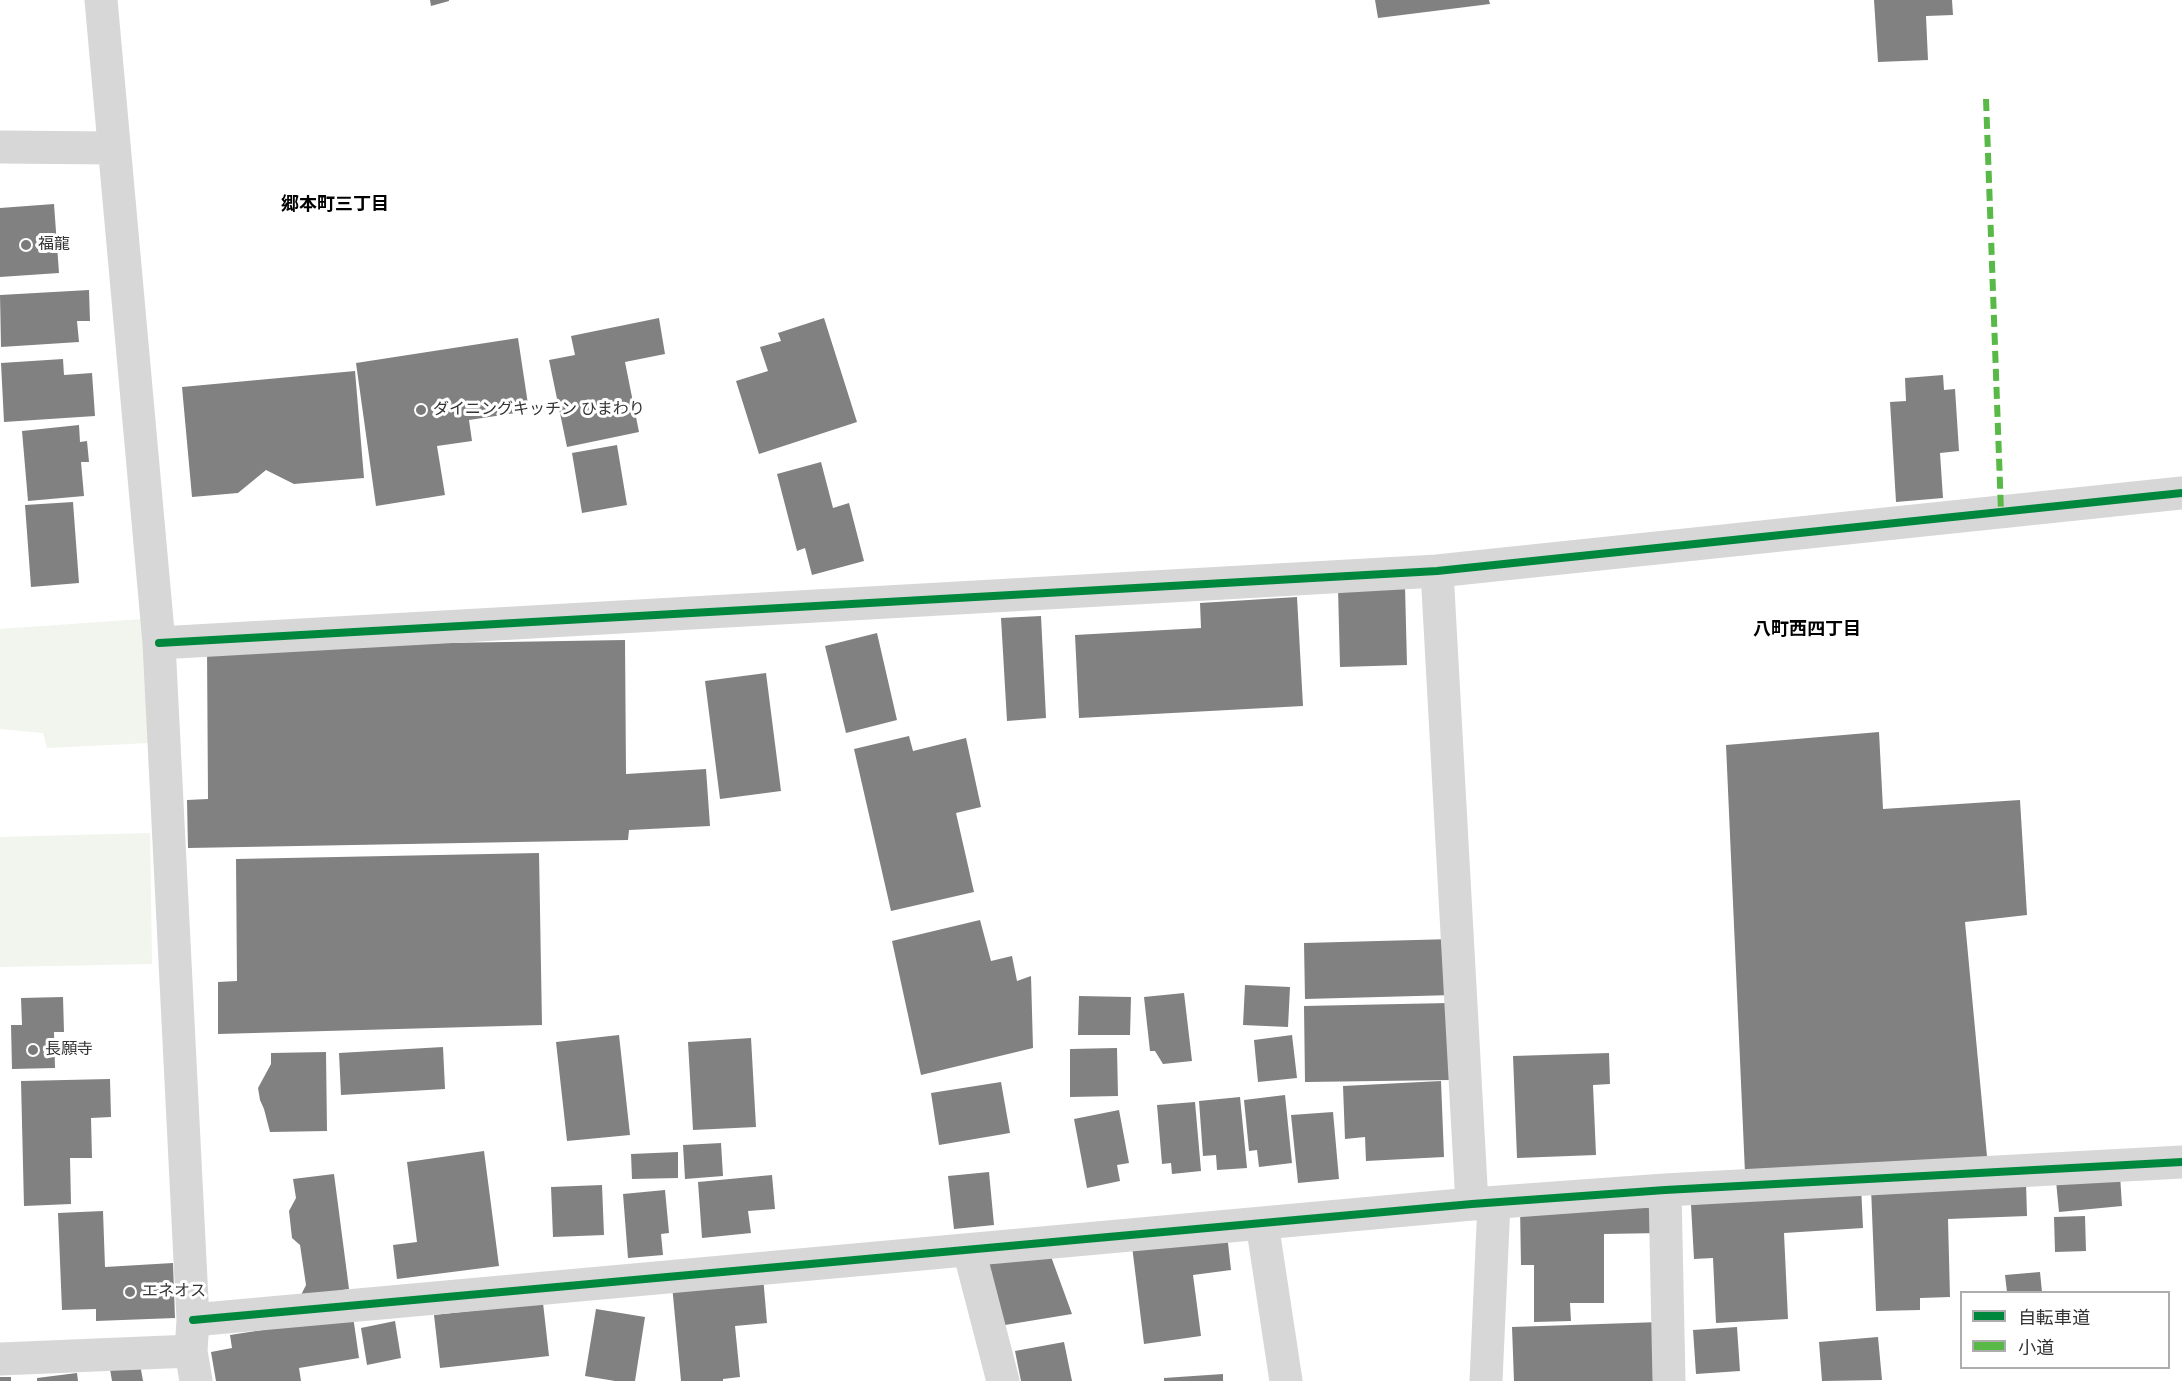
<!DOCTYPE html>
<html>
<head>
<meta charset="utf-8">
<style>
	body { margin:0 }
	#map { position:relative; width:2182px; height:1381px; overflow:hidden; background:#fff; font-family:"Archivo Narrow","Noto Sans JP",sans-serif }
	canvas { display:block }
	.legend { position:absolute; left:1960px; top:1291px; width:210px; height:78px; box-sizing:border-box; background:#fff; border:2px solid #adadad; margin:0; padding:8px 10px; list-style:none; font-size:18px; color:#333 }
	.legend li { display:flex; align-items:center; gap:12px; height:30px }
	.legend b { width:30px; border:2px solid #adadad }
</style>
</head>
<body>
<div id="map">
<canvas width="2182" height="1381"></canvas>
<ul class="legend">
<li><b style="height:8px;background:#00873e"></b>自転車道</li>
<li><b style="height:8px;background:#58b947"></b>小道</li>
</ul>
</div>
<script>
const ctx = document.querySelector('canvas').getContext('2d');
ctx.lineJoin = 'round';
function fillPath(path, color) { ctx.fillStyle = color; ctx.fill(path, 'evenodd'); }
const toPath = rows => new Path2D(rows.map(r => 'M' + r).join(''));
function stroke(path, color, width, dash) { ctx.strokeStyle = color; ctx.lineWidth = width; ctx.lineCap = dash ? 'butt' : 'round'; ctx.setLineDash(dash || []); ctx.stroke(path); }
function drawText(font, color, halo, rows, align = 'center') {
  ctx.font = font + ' "Archivo Narrow","Noto Sans JP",sans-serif'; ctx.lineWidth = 6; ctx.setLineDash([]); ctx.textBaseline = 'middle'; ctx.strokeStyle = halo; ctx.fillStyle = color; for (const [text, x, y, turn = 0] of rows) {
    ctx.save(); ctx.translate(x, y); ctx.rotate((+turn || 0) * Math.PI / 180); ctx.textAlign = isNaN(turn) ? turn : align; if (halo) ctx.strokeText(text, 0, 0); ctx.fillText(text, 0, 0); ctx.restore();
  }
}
fillPath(toPath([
	[142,619,149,743,47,748,43,733,0,729,0,629],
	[150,833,152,964,0,967,0,837]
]), '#f1f5ed');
fillPath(toPath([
	[430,0,449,0,449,1,431,6],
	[1375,0,1489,0,1490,4,1378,18],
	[1874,0,1952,0,1953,15,1926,16,1928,60,1878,62],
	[54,204,59,273,0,277,0,208],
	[89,290,90,321,77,321,79,342,1,347,0,295],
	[659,318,665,354,625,362,639,432,567,447,549,360,575,355,571,336],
	[824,318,857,422,759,454,736,381,768,371,760,347,781,341,778,333],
	[518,338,529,411,469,420,472,441,437,446,445,495,376,506,356,363],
	[63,359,64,375,92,373,95,416,4,422,1,363],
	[355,371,364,478,294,484,266,470,238,493,192,497,182,387],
	[1943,375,1944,390,1955,389,1959,451,1940,453,1943,498,1896,502,1890,402,1906,401,1905,378],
	[79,425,80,442,87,441,89,462,81,462,84,496,28,501,22,431],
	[617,445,627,505,582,513,572,453],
	[821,462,833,508,849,503,864,561,812,575,805,548,797,551,777,474],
	[73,502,79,583,31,587,25,505],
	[1405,586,1407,665,1340,667,1338,588],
	[1297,597,1303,706,1079,718,1075,635,1201,628,1200,603],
	[1041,616,1046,718,1007,721,1001,618],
	[877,633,897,720,846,733,825,646],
	[625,640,626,774,706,769,710,826,629,830,628,840,188,848,187,800,208,799,207,647],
	[766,673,781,791,720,799,705,681],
	[1879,732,1883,809,2020,800,2027,915,1965,922,1988,1167,1745,1173,1726,745],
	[909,736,913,751,966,738,981,807,956,813,974,892,891,911,854,749],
	[539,853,542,1025,218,1034,218,982,237,981,236,859],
	[980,920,991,961,1012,956,1017,981,1031,976,1033,1048,921,1075,892,941],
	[1453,939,1454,995,1305,999,1304,943],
	[1245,985,1290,987,1288,1027,1243,1025],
	[1184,993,1192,1061,1163,1064,1155,1051,1150,1051,1144,997],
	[1079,996,1131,997,1130,1035,1078,1035],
	[63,997,64,1032,54,1032,55,1068,12,1069,11,1025,22,1025,21,998],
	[1449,1003,1450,1080,1305,1082,1304,1006],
	[619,1035,630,1135,567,1141,556,1042],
	[1292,1035,1297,1078,1258,1082,1254,1040],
	[751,1038,756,1127,693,1130,688,1042],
	[443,1047,445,1089,341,1095,339,1053],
	[1117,1048,1118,1096,1070,1097,1070,1049],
	[326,1052,327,1131,270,1132,264,1109,260,1100,258,1088,271,1064,271,1053],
	[1609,1053,1610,1084,1593,1085,1596,1155,1517,1158,1513,1056],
	[110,1079,111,1117,91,1118,92,1158,70,1158,71,1204,24,1206,21,1081],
	[1441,1081,1444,1157,1366,1161,1365,1137,1345,1139,1343,1086],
	[1001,1082,1010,1133,939,1145,931,1093],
	[1285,1095,1292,1163,1259,1167,1257,1150,1249,1151,1244,1100],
	[1240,1097,1247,1168,1217,1170,1216,1155,1203,1156,1199,1101],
	[1195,1102,1201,1171,1172,1174,1171,1163,1162,1164,1157,1105],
	[1119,1110,1129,1163,1117,1165,1120,1181,1087,1188,1074,1119],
	[1333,1112,1339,1179,1298,1183,1291,1115],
	[721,1143,723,1176,685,1179,683,1145],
	[484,1151,499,1266,397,1279,393,1245,417,1242,407,1162],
	[678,1152,678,1178,632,1179,631,1154],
	[989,1172,994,1225,954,1229,948,1176],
	[334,1174,349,1289,300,1297,306,1285,300,1245,292,1238,289,1211,296,1198,293,1179],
	[772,1175,775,1209,748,1211,751,1233,702,1238,698,1182],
	[2120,1175,2122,1206,2059,1212,2056,1181],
	[2026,1182,2027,1216,1948,1219,1950,1297,1920,1298,1920,1310,1876,1311,1871,1188],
	[602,1185,604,1235,553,1237,551,1187],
	[1861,1185,1863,1228,1784,1233,1788,1319,1716,1323,1713,1258,1694,1259,1691,1205],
	[665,1190,669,1233,661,1234,663,1255,628,1258,623,1194],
	[1661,1203,1661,1233,1604,1234,1604,1303,1570,1303,1571,1321,1534,1322,1534,1265,1521,1265,1520,1206],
	[103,1211,105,1267,173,1263,175,1318,96,1321,96,1309,62,1310,58,1213],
	[2085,1216,2086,1251,2055,1252,2054,1217],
	[1227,1234,1231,1270,1193,1275,1201,1336,1144,1344,1132,1246],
	[1049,1251,1072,1314,1005,1325,983,1260],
	[2040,1272,2042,1292,2007,1292,2005,1275],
	[763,1276,767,1323,735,1326,740,1377,723,1379,723,1381,681,1381,672,1285],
	[543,1303,549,1356,440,1368,434,1315],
	[596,1309,645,1317,635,1381,615,1381,585,1376],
	[353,1316,359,1358,299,1368,301,1381,216,1381,211,1352,232,1348,230,1335],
	[395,1321,401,1358,367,1365,361,1328],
	[1660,1322,1662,1381,1514,1381,1512,1327],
	[1737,1327,1740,1371,1696,1374,1693,1330],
	[1878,1337,1882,1380,1822,1381,1819,1342],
	[1064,1342,1072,1381,1021,1381,1015,1351],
	[140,1364,143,1381,112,1381,110,1369],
	[77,1373,78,1381,37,1381,37,1378],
	[1223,1374,1223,1381,1164,1381,1164,1378],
	[0,1377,11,1377,11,1381,0,1381]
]), '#818181');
stroke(toPath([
	[101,0,159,643,193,1320,191,1351,196,1381],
	[0,147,114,148],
	[1437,571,1472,1204],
	[159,643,1437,571,2182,493],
	[1665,1190,1669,1381],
	[1262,1223,1286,1381],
	[969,1250,1003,1381],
	[193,1320,1472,1204,1665,1190,2182,1162],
	[0,1359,191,1351],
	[1486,1381,1494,1203]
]), '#d7d7d7', 33);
stroke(toPath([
	[1986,99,2001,512]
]), '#58b947', 6, [12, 6]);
stroke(toPath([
	[159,643,1437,571,2182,493],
	[193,1320,1472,1204,1665,1190,2182,1162]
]), '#00873e', 8);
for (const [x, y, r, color] of [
	[26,245,6,"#7a7a7a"],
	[421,410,6,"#7a7a7a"],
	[33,1050,6,"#7a7a7a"],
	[130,1292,6,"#7a7a7a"]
]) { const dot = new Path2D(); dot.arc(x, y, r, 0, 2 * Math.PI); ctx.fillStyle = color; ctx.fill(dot); stroke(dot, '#fff', 2); }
drawText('16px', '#333', '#fff', [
	["福龍",38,245],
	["ダイニングキッチン ひまわり",433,410],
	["長願寺",45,1050],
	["エネオス",142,1292]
], 'left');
drawText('bold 18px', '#000', '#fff', [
	["郷本町三丁目",335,205],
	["八町西四丁目",1807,630]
]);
</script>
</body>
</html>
